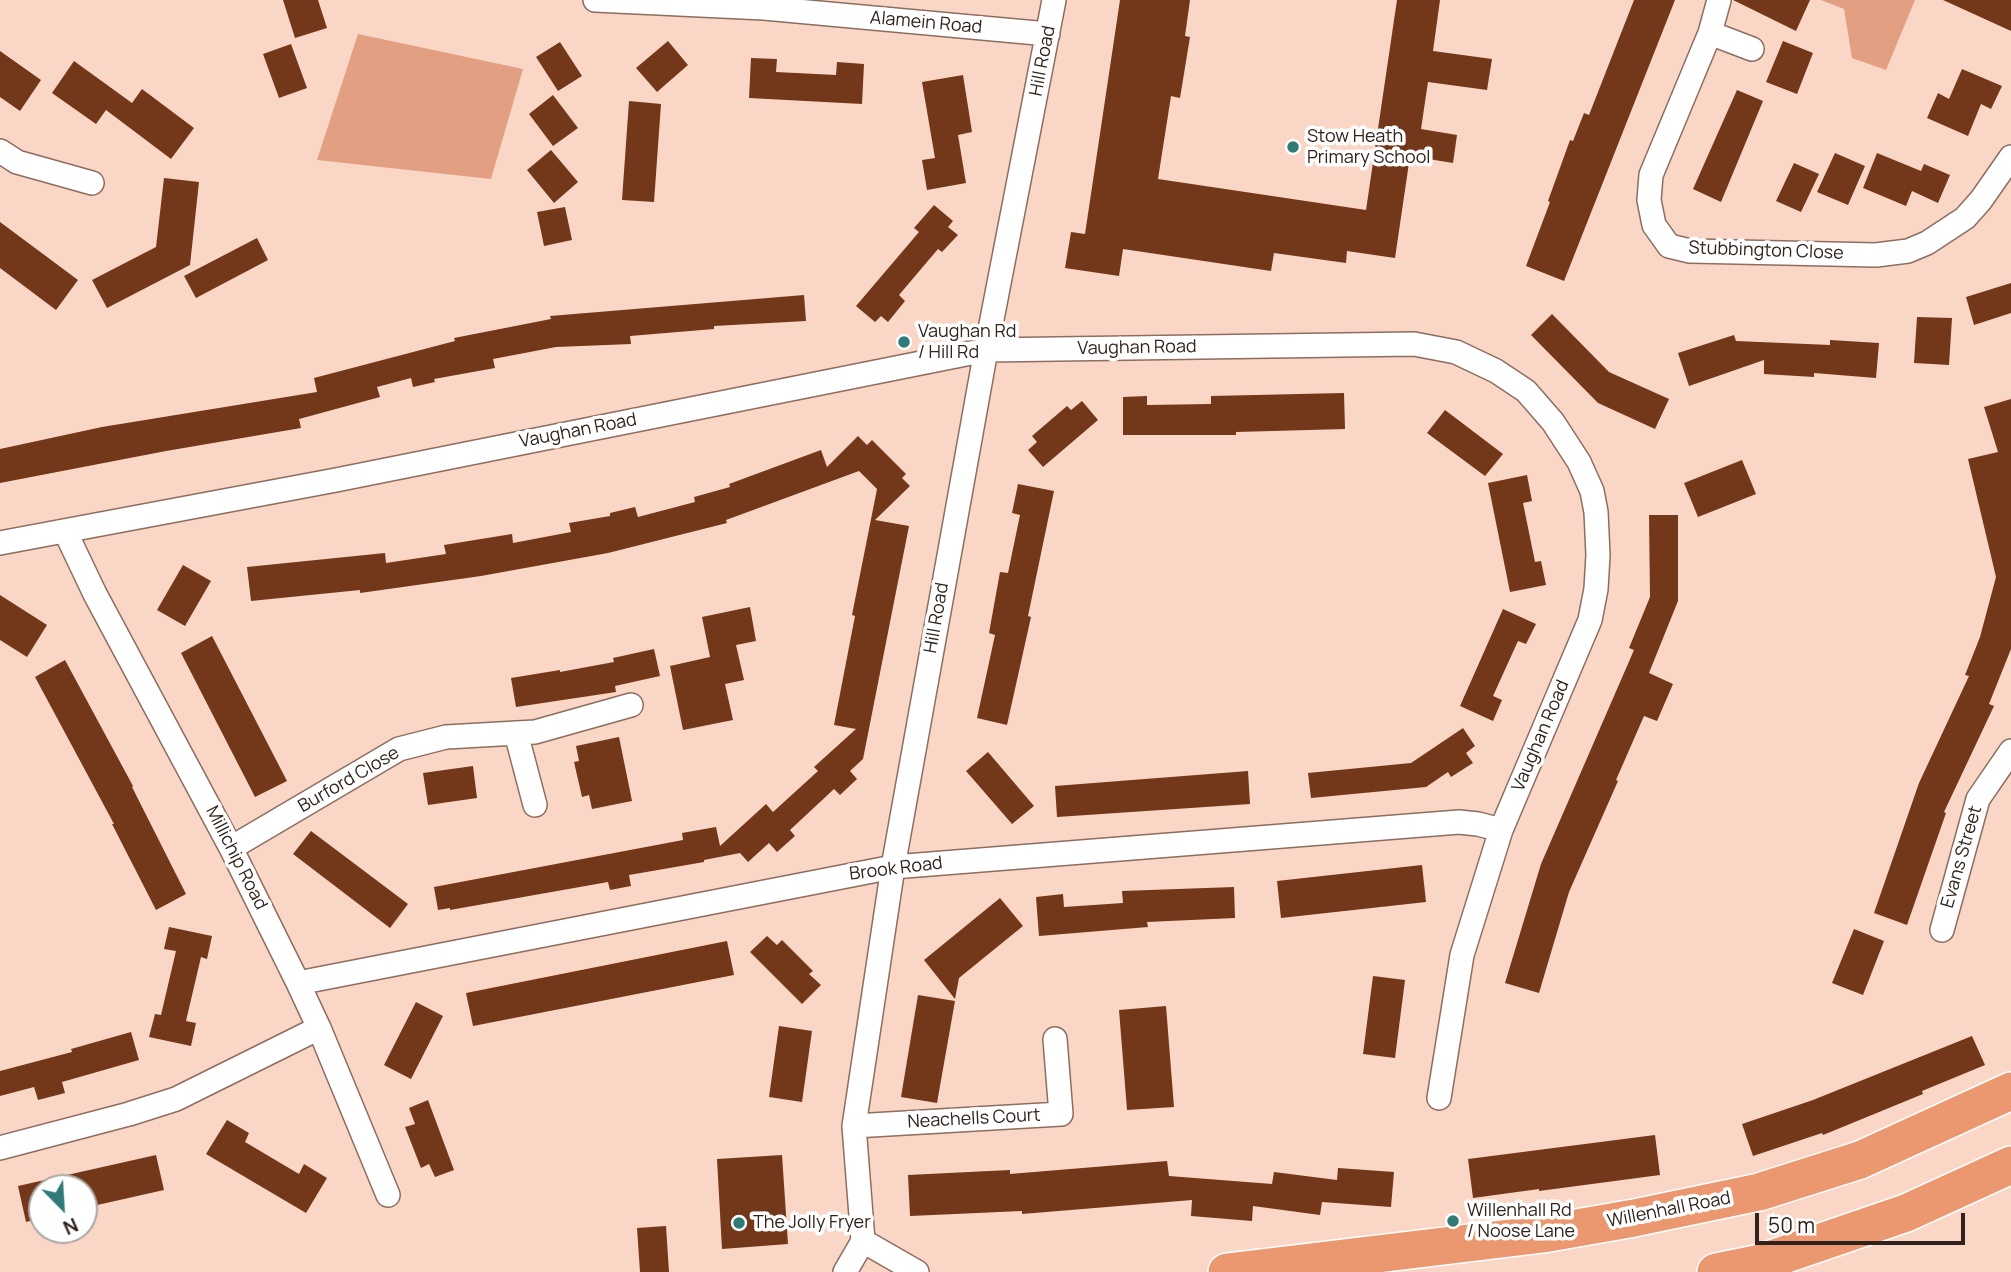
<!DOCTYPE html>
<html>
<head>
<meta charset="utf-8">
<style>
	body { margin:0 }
	#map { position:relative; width:2011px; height:1272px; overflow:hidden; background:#fad6c6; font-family:Manrope,sans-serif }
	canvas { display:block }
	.north { position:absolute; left:28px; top:1174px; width:70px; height:70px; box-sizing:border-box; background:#fff; border:2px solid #aca7a5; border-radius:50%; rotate:156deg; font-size:19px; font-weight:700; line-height:28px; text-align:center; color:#30231d }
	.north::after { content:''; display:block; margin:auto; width:24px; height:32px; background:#307a78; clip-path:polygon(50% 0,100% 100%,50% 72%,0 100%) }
	.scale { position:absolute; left:1755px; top:1213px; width:210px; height:32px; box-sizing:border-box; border:4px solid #30231d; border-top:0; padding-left:9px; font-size:21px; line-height:24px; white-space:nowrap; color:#30231d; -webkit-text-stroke:5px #fff; paint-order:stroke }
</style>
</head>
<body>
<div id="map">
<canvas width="2011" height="1272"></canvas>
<div class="north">N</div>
<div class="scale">50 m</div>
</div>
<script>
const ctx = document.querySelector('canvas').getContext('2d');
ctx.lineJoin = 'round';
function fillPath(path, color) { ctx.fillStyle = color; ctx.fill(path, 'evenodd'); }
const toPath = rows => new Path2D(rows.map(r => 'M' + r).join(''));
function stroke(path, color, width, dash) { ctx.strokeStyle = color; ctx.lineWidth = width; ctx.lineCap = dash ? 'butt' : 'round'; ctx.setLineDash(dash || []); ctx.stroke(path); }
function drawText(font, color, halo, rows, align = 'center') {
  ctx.font = font + ' Manrope,sans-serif'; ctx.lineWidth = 7; ctx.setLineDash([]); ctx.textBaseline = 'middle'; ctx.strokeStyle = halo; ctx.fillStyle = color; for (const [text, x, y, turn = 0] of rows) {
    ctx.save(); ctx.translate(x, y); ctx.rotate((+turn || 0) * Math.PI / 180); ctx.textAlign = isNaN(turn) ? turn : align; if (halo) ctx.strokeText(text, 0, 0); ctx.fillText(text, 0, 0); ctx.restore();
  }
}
fillPath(toPath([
	[1821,0,1915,0,1886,70,1852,58,1844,9],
	[358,34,523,69,491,179,317,160]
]), '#e39f81');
fillPath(toPath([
	[283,0,318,0,327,28,295,38],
	[1120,0,1190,0,1185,36,1190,37,1180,98,1171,96,1158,179,1366,210,1397,0,1440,0,1433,51,1492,59,1487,90,1428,82,1421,129,1457,135,1453,163,1410,156,1395,258,1347,251,1346,263,1274,253,1271,271,1123,249,1119,276,1065,268,1071,232,1085,234],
	[1634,0,1675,0,1564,281,1526,266,1550,202,1548,201,1570,140,1573,141,1584,113,1589,115],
	[1733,0,1810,0,1796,31],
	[1943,0,2011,0,2011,31],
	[668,41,688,65,657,92,636,68],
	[1783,41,1813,53,1797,94,1766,82],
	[560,42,582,76,558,91,536,57],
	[291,44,307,88,279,98,263,54],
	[0,51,41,80,20,111,0,97],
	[751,58,777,59,776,72,836,75,837,62,864,64,862,104,749,98],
	[74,61,132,103,142,89,194,128,171,159,106,110,96,124,52,93],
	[1962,69,2002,86,1991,109,1981,104,1968,136,1927,118,1938,93,1949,99],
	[963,75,972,132,958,135,966,183,927,190,922,160,935,158,922,82],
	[1737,90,1763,101,1721,202,1693,189],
	[553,95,578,128,553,146,529,114],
	[629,101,661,104,654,202,622,200],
	[551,150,578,182,554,203,527,170],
	[1835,153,1865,166,1848,205,1817,192],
	[1877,153,1921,171,1924,164,1950,175,1938,203,1912,191,1906,206,1863,188],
	[1794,163,1819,174,1801,212,1776,201],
	[164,178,199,182,190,265,107,308,92,280,156,247],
	[934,205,953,221,948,227,958,235,942,252,938,249,899,295,905,301,888,322,881,316,875,322,856,306,919,232,914,228],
	[565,207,572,240,544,246,537,212],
	[0,222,78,280,56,310,0,268],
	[257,238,268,260,196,298,184,276],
	[2011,283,2011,313,1974,325,1966,297],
	[804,295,806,321,714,326,714,329,630,336,631,344,556,347,493,359,495,368,434,379,435,382,413,387,411,378,377,387,380,397,299,419,301,428,166,451,0,483,0,449,102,427,317,392,314,378,455,341,454,338,551,319,550,316],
	[1552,314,1609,372,1669,399,1655,429,1598,403,1531,335],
	[1917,317,1952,318,1949,365,1914,363],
	[1734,335,1736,341,1830,345,1830,340,1879,343,1876,378,1814,373,1814,377,1764,374,1764,360,1689,386,1678,353],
	[1344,393,1345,429,1236,432,1236,435,1123,435,1123,397,1147,396,1147,405,1211,404,1211,396],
	[2011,399,2011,649,1989,704,1994,706,1944,812,1946,813,1907,925,1874,913,1919,783,1969,676,1965,675,1980,637,1996,577,1968,459,1998,452,1984,407],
	[1082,401,1098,420,1043,467,1028,450,1037,442,1032,436,1067,406,1071,410],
	[1445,410,1503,454,1485,476,1427,433],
	[858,436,867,445,872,440,906,474,902,478,910,486,875,520,909,526,863,759,850,771,857,779,840,795,834,789,790,830,795,836,777,852,769,843,748,862,740,853,704,860,704,862,629,875,631,886,610,890,608,882,450,910,450,908,438,910,434,887,683,840,682,833,716,827,720,846,766,804,773,812,818,771,814,767,856,729,834,725,855,616,852,615,877,489,859,471,726,520,727,523,608,553,481,576,360,593,360,590,251,601,247,567,385,553,386,563,446,554,444,545,512,534,513,543,571,532,569,523,610,516,610,513,635,507,638,517,695,502,694,497,730,487,729,484,821,450,827,467],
	[1742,460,1756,494,1698,517,1684,483],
	[1527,475,1532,501,1523,503,1535,562,1541,561,1546,585,1510,592,1488,483],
	[1018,484,1054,491,1028,616,1031,617,1007,725,977,718,995,635,989,633,1000,572,1008,573,1020,515,1012,513],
	[1649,515,1678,515,1678,601,1649,673,1673,684,1657,721,1644,716,1616,780,1618,781,1569,892,1539,993,1505,983,1541,864,1634,650,1629,648,1650,597],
	[183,565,211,581,185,626,157,610],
	[0,595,47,625,27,657,0,640],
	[750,607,756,641,736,645,744,680,725,684,733,720,683,730,670,666,710,657,702,617],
	[1503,609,1536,624,1526,644,1518,641,1493,696,1502,700,1493,721,1460,706],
	[212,636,287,781,255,797,181,653],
	[654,649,660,676,615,686,616,692,516,707,511,678,560,670,560,672,614,662,613,658],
	[65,660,133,786,132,787,186,894,156,910,112,824,114,824,35,677],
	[1463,728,1475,746,1466,753,1473,763,1451,777,1448,772,1426,787,1311,798,1308,773,1411,763],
	[619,737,632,801,592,809,589,795,582,797,574,762,579,761,576,746],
	[988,752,1034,806,1012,824,966,771],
	[473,766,477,798,428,805,423,773],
	[1248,771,1250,804,1057,817,1055,786],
	[311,831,408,904,390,928,293,854],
	[1422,865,1426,902,1281,918,1277,881],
	[1234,887,1235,918,1147,922,1148,927,1039,936,1036,897,1063,894,1064,907,1123,903,1122,891],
	[1000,898,1023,926,959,978,955,999,924,960],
	[169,927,212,936,207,959,201,957,186,1021,196,1023,191,1046,149,1037,155,1014,161,1015,176,951,164,949],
	[1854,929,1884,941,1863,995,1832,983],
	[767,936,777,945,782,940,813,971,809,974,821,985,802,1004,750,952],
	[727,941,734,975,473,1026,466,993],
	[1373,976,1405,980,1395,1058,1363,1054],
	[918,995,955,1001,937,1103,901,1097],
	[416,1002,443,1016,411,1079,384,1065],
	[1166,1006,1174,1107,1127,1110,1119,1010],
	[779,1026,812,1031,802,1102,769,1097],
	[131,1032,139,1060,62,1082,65,1093,38,1100,34,1087,0,1096,0,1071,72,1052,71,1049],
	[1972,1036,1985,1065,1922,1091,1923,1094,1823,1135,1822,1133,1753,1156,1742,1124,1813,1100],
	[428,1100,454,1170,435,1177,429,1164,421,1168,405,1127,415,1124,409,1108],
	[227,1120,249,1133,245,1142,299,1174,304,1164,327,1178,306,1213,206,1154],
	[1655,1135,1660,1175,1539,1191,1539,1189,1473,1198,1468,1159],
	[156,1155,164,1190,84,1208,84,1188,42,1188,42,1218,26,1222,18,1186],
	[782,1155,788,1244,722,1249,717,1159],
	[1167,1161,1169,1176,1272,1184,1274,1172,1337,1180,1338,1168,1394,1172,1391,1207,1322,1202,1320,1215,1253,1206,1252,1221,1191,1216,1192,1200,1022,1214,1022,1211,910,1216,908,1175,1010,1170,1010,1174],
	[666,1226,669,1272,640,1272,637,1228]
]), '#733719');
const minor = toPath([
	[595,0,764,8,1048,34],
	[1719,0,1710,33,1651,175,1649,200,1654,225,1669,246,1690,251,1876,255,1908,251,1927,243,1965,218,1981,200,2011,157],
	[1710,33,1752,49],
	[0,151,17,162,92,183],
	[65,531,95,594,231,848,298,983,319,1028,388,1195],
	[0,543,336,480,986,350,1414,344,1456,352,1496,371,1526,391,1553,422,1579,462,1592,491,1596,512,1598,555,1596,589,1590,620,1501,830,1462,955,1439,1098],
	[516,733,535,805],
	[231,848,399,749,446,737,535,732,631,705],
	[1942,930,1978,799,2011,751],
	[298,983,893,867,1459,822,1478,824,1501,830],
	[854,1126,1061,1114,1055,1039],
	[0,1148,129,1114,176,1099,319,1028],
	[863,1241,917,1272],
	[845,1272,863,1241,854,1126,893,867,986,350,1054,0]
]);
const trunk = toPath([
	[1227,1272,1543,1234,1634,1218,1759,1192,1860,1160,2011,1091],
	[1716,1272,1760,1263,1906,1213,2011,1165]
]);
stroke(minor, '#8d6d5f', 26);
stroke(trunk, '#fff', 40);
stroke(minor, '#fff', 23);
stroke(trunk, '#eb9870', 37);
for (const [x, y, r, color] of [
	[1293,147,7,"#307a78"],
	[904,342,7,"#307a78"],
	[1453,1221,7,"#307a78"],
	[739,1223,7,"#307a78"]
]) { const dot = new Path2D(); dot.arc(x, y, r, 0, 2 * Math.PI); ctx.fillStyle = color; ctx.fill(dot); stroke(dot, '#fff', 2.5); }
drawText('18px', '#30231d', '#fff', [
	["Alamein Road",926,23,5],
	["Hill Road",1043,61,-79],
	["Stubbington Close",1766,251,2],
	["Vaughan Road",1137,348,-1],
	["Vaughan Road",578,431,-11],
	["Hill Road",937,618,-80],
	["Vaughan Road",1541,736,-67],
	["Burford Close",349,780,-30],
	["Evans Street",1962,857,-74],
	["Millichip Road",236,858,63],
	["Brook Road",896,869,-7],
	["Neachells Court",974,1119,-3],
	["Willenhall Road",1669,1210,-11]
]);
drawText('18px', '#30231d', '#fff', [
	["Stow Heath",1307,137],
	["Primary School",1307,158],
	["Vaughan Rd",918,332],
	["/ Hill Rd",918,353],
	["Willenhall Rd",1467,1211],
	["/ Noose Lane",1467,1232],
	["The Jolly Fryer",753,1223]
], 'left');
</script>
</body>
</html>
